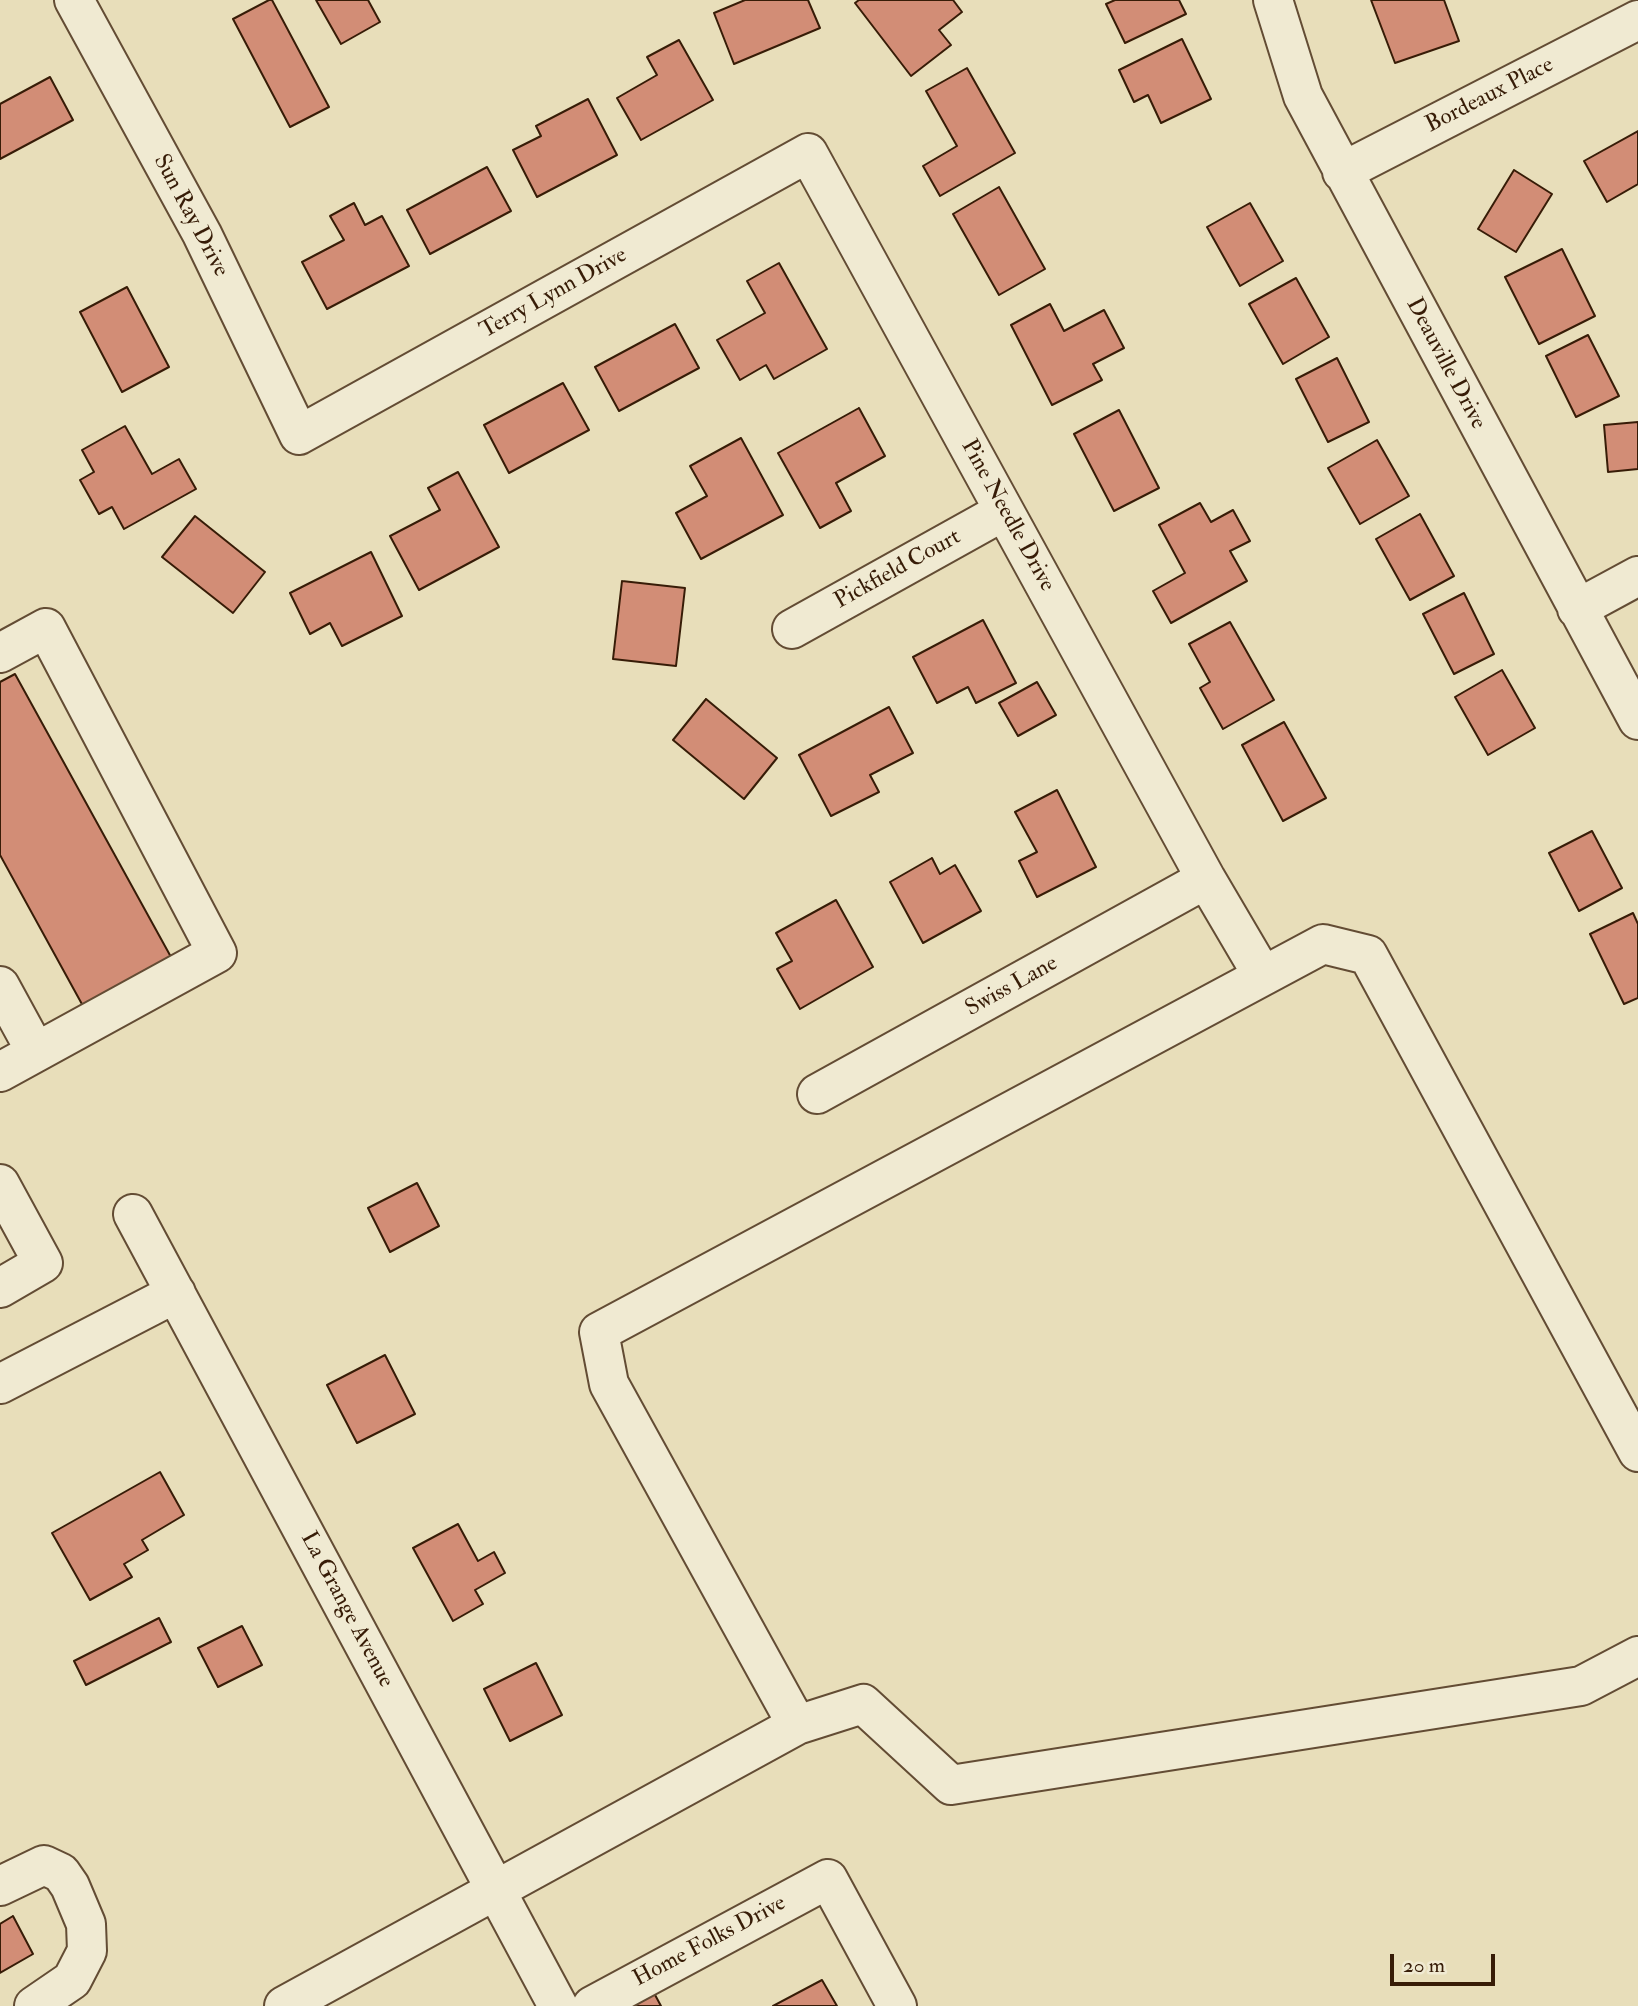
<!DOCTYPE html>
<html>
<head>
<meta charset="utf-8">
<style>
	body { margin:0 }
	#map { position:relative; width:1638px; height:2006px; overflow:hidden; background:#e8deba; font-family:"IM FELL Double Pica",serif }
	canvas { display:block }
	.scale { position:absolute; left:1390px; top:1954px; width:105px; height:32px; box-sizing:border-box; border:4px solid #371c07; border-top:0; padding-left:9px; font-size:21px; line-height:24px; white-space:nowrap; color:#371c07; -webkit-text-stroke:5px #f0ead2; paint-order:stroke }
</style>
</head>
<body>
<div id="map">
<canvas width="1638" height="2006"></canvas>
<div class="scale">20 m</div>
</div>
<script>
const ctx = document.querySelector('canvas').getContext('2d');
ctx.lineJoin = 'round';
function fillPath(path, color) { ctx.fillStyle = color; ctx.fill(path, 'evenodd'); }
const toPath = rows => new Path2D(rows.map(r => 'M' + r).join(''));
function stroke(path, color, width, dash) { ctx.strokeStyle = color; ctx.lineWidth = width; ctx.lineCap = dash ? 'butt' : 'round'; ctx.setLineDash(dash || []); ctx.stroke(path); }
function drawText(font, color, halo, rows, align = 'center') {
  ctx.font = font + ' "IM FELL Double Pica",serif'; ctx.lineWidth = 7; ctx.setLineDash([]); ctx.textBaseline = 'middle'; ctx.strokeStyle = halo; ctx.fillStyle = color; for (const [text, x, y, turn = 0] of rows) {
    ctx.save(); ctx.translate(x, y); ctx.rotate((+turn || 0) * Math.PI / 180); ctx.textAlign = isNaN(turn) ? turn : align; if (halo) ctx.strokeText(text, 0, 0); ctx.fillText(text, 0, 0); ctx.restore();
  }
}
const building = toPath([
	[269,0,272,0,329,107,290,127,233,19,269,0],
	[316,0,368,0,380,22,341,44,316,0],
	[745,0,808,0,820,28,734,64,714,13,745,0],
	[859,0,953,0,962,12,939,30,951,45,911,76,855,3,859,0],
	[1115,0,1179,0,1186,14,1125,43,1106,4,1115,0],
	[1371,0,1444,0,1459,41,1395,63,1371,0],
	[1182,39,1211,99,1161,123,1148,95,1134,102,1119,70,1182,39],
	[679,40,713,100,641,140,617,98,657,75,647,57,679,40],
	[967,68,1015,153,940,196,923,166,957,146,926,91,967,68],
	[50,77,73,120,0,159,0,104,50,77],
	[588,99,617,155,537,197,513,150,541,136,536,126,588,99],
	[1638,131,1638,184,1607,202,1584,161,1638,131],
	[487,167,511,211,430,254,407,210,487,167],
	[1514,170,1552,194,1516,252,1478,229,1514,170],
	[999,187,1045,269,999,295,953,214,999,187],
	[354,203,365,225,382,216,409,266,327,309,302,262,344,240,330,216,354,203],
	[1250,203,1283,261,1240,286,1207,227,1250,203],
	[1562,249,1595,316,1539,344,1505,277,1562,249],
	[779,263,827,349,774,379,766,365,740,380,717,340,765,313,747,281,779,263],
	[1296,278,1329,337,1283,364,1249,304,1296,278],
	[127,287,169,367,122,392,80,312,127,287],
	[1050,304,1064,331,1104,310,1124,348,1093,364,1102,380,1052,405,1011,325,1050,304],
	[675,324,699,368,619,411,595,367,675,324],
	[1588,335,1619,396,1576,417,1546,356,1588,335],
	[1337,358,1369,422,1328,442,1296,379,1337,358],
	[563,383,589,430,509,473,484,425,563,383],
	[859,408,885,456,836,483,851,511,820,528,778,453,859,408],
	[1119,410,1159,488,1114,511,1074,434,1119,410],
	[1638,422,1638,469,1608,472,1604,425,1638,422],
	[125,426,152,474,179,459,196,489,124,529,112,507,99,514,80,480,94,472,82,450,125,426],
	[741,438,783,515,701,559,676,513,707,496,690,466,741,438],
	[1377,440,1409,496,1360,524,1328,468,1377,440],
	[458,472,499,547,419,590,390,536,440,510,428,488,458,472],
	[1200,503,1211,522,1233,510,1250,541,1230,551,1247,581,1171,623,1153,591,1185,573,1159,525,1200,503],
	[1420,514,1454,576,1410,600,1376,539,1420,514],
	[195,516,265,572,233,613,162,557,195,516],
	[371,552,402,616,342,646,330,623,310,634,290,593,371,552],
	[622,581,685,588,676,666,613,659,622,581],
	[1464,593,1494,654,1454,674,1423,614,1464,593],
	[983,620,1016,683,976,703,968,687,937,703,913,657,983,620],
	[1230,622,1274,700,1223,729,1200,688,1210,682,1189,644,1230,622],
	[1502,670,1535,728,1488,755,1455,697,1502,670],
	[15,674,171,957,83,1006,0,855,0,682,15,674],
	[1037,682,1056,715,1018,736,999,703,1037,682],
	[706,699,777,758,744,799,673,740,706,699],
	[889,707,913,753,870,775,879,792,831,816,799,755,889,707],
	[1284,722,1326,798,1283,821,1242,745,1284,722],
	[1057,790,1096,867,1037,897,1019,861,1037,852,1015,812,1057,790],
	[1592,831,1622,888,1579,911,1549,853,1592,831],
	[932,858,940,874,955,865,981,911,923,943,890,882,932,858],
	[836,900,873,967,800,1009,777,969,792,961,776,933,836,900],
	[1633,913,1638,924,1638,998,1624,1004,1590,934,1633,913],
	[417,1183,439,1226,390,1252,368,1208,417,1183],
	[385,1355,415,1414,357,1443,327,1385,385,1355],
	[160,1472,184,1515,142,1540,148,1550,124,1564,132,1577,90,1600,52,1533,160,1472],
	[458,1524,478,1561,494,1552,505,1573,475,1590,483,1604,453,1621,413,1548,458,1524],
	[159,1618,171,1642,86,1685,74,1661,159,1618],
	[242,1626,262,1665,218,1687,198,1648,242,1626],
	[536,1663,562,1715,510,1741,484,1689,536,1663],
	[13,1916,33,1954,0,1973,0,1924,13,1916],
	[822,1980,837,2006,773,2006,822,1980],
	[654,1993,661,2006,630,2006,654,1993]
]);
fillPath(building, '#d28d76');
stroke(building, '#371c07', 2);
const minor = toPath([
	[74,0,202,234,299,435,808,153,1206,879,1263,976],
	[1273,0,1303,96,1638,720],
	[1342,172,1638,20],
	[1577,609,1638,576],
	[792,629,1004,511],
	[0,653,46,628,217,953,0,1072],
	[0,986,36,1052],
	[817,1094,1206,879],
	[0,1184,43,1263,0,1288],
	[133,1214,558,2006],
	[0,1384,176,1293],
	[797,1725,609,1384,599,1332,1323,944,1368,955,1638,1452],
	[0,1886,44,1865,61,1873,70,1886,86,1924,87,1951,72,1980,34,2006],
	[284,2006,797,1725,863,1704,951,1785,1581,1686,1638,1656],
	[592,2006,828,1879,897,2006]
]);
stroke(minor, '#634c34', 42);
stroke(minor, '#f0ead2', 38);
drawText('23px', '#371c07', '#f0ead2', [
	["Bordeaux Place",1490,96,-27],
	["Sun Ray Drive",190,216,62],
	["Terry Lynn Drive",554,294,-29],
	["Deauville Drive",1445,364,62],
	["Pine Needle Drive",1007,516,61],
	["Pickfield Court",898,570,-29],
	["Swiss Lane",1012,987,-29],
	["La Grange Avenue",346,1610,62],
	["Home Folks Drive",710,1942,-28]
]);
</script>
</body>
</html>
